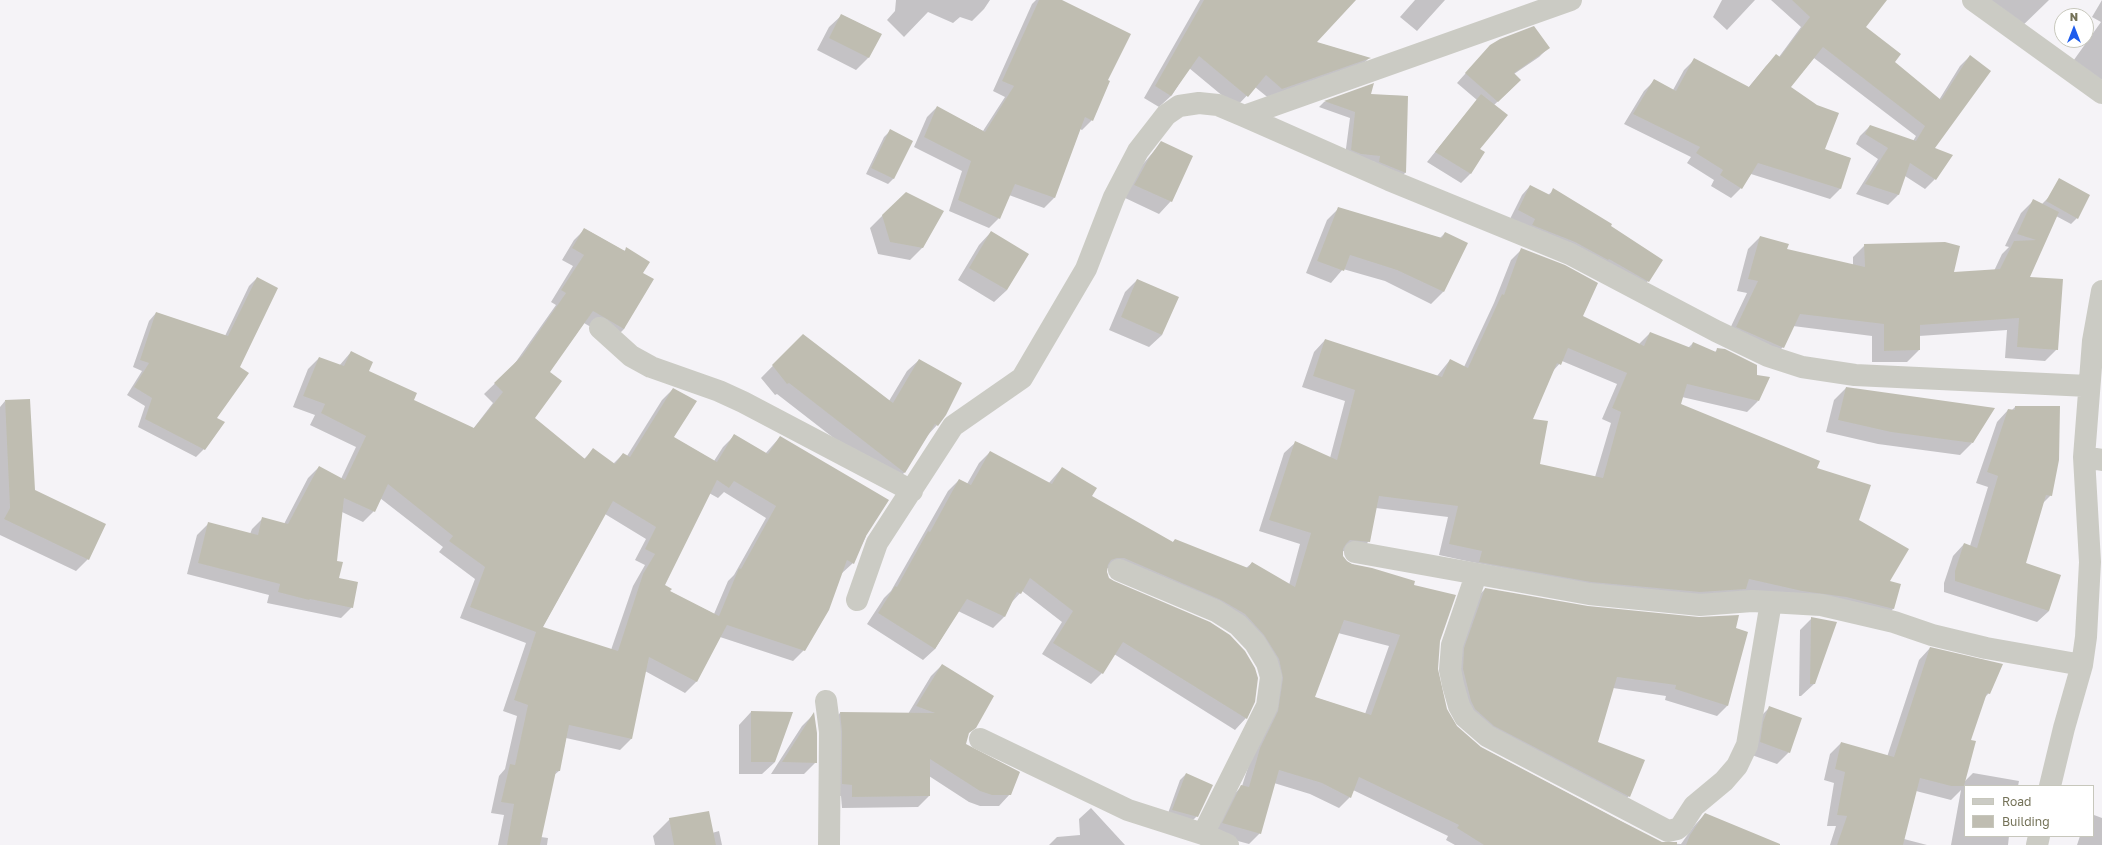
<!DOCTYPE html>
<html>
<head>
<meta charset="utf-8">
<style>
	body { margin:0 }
	#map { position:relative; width:2102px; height:845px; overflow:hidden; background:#f5f3f7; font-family:"Golos Text",sans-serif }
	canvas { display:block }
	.legend { position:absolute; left:1964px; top:785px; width:130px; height:52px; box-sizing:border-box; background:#fff; border:1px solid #c7c7bc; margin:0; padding:5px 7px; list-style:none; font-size:12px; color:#747258 }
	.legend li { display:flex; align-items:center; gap:8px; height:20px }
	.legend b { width:20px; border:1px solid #c7c7bc }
	.north { position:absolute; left:2054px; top:8px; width:40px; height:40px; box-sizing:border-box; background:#fff; border:1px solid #c7c7bc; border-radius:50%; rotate:0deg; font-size:11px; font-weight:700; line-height:16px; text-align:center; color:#747258 }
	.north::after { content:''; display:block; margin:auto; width:14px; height:18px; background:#1e5ced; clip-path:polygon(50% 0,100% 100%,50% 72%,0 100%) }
</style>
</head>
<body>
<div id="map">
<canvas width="2102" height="845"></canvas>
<ul class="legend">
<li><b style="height:5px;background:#cbcbc4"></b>Road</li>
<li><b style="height:11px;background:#bfbdb1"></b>Building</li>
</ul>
<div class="north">N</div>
</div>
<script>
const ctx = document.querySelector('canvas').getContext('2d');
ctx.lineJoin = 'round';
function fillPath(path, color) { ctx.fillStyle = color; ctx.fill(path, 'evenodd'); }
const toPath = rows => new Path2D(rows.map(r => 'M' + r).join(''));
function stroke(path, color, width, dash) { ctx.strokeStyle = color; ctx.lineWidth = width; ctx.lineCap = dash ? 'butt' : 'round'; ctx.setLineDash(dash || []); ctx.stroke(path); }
fillPath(toPath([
	[896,0,990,0,984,9,972,21,960,17,953,23,928,12,904,37,887,20,895,11],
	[1036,0,1055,0,1107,81,1092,120,1082,130,1080,129,1054,198,1044,208,1009,195,999,218,989,228,949,211,962,171,914,147,927,117,937,107,983,131,1005,97,993,91,1032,4],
	[1200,0,1334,0,1315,42,1369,58,1358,69,1271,100,1255,87,1236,107,1189,68,1172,95,1159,107,1144,98],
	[1415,0,1445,0,1417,31,1400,17],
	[1722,0,1755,0,1727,30,1713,17],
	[1771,0,1886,0,1865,27,1894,62,1939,100,1960,66,1970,56,1933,149,1935,179,1925,189,1905,176,1898,195,1888,205,1856,194,1878,159,1856,144,1860,136,1870,126,1913,141,1916,136,1814,58,1790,87,1824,150,1850,158,1840,189,1830,199,1751,174,1741,188,1731,198,1711,186,1714,180,1687,163,1691,157,1624,124,1644,91,1654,81,1673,90,1684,70,1694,60,1748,88,1766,66,1776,56,1779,57,1801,27],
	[1969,0,2049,0,2016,32],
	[2102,0,2102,80,2071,64,2101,22,2092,17],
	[842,15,881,34,868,58,856,70,817,50,829,27],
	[1548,48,1539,57,1514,74,1511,89,1494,105,1479,149,1484,152,1470,174,1461,183,1427,162,1477,100,1457,83,1481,56],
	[1372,85,1370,95,1407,96,1405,173,1399,179,1374,168,1375,162,1355,160,1345,156,1350,118,1319,107,1324,102],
	[890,131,894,178,888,184,866,174,884,137],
	[1161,143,1171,201,1159,214,1123,197,1137,171],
	[2064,182,2077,218,2071,224,2056,216,2028,278,2057,349,2045,361,2005,358,2007,330,1919,336,1919,350,1907,362,1872,362,1872,336,1793,326,1783,347,1771,359,1725,339,1747,293,1737,291,1748,249,1760,237,1786,250,1853,266,1853,257,1865,245,1952,273,1994,271,2002,254,2009,247,2005,246,2021,213,2033,201,2041,205],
	[1530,186,1548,195,1554,190,1609,226,1648,281,1640,289,1510,219,1522,195],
	[1339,208,1440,238,1445,233,1443,292,1431,304,1385,281,1343,269,1331,283,1306,273,1327,220],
	[883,215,923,247,910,260,878,254,870,228],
	[585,229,624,251,627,249,642,273,624,329,613,340,584,323,549,372,534,418,584,459,593,450,613,464,623,454,627,456,662,400,673,389,673,437,714,461,723,447,734,436,765,454,780,437,866,536,853,563,841,574,804,650,793,661,720,637,696,682,685,693,645,671,631,739,620,750,566,738,559,771,553,776,541,837,548,838,547,845,498,845,504,815,491,813,499,776,505,769,517,716,503,711,526,643,460,618,475,579,439,552,443,547,380,498,374,511,363,522,342,512,336,562,338,579,352,607,341,618,267,603,269,595,187,574,197,535,208,524,250,534,252,529,263,518,284,524,308,478,319,467,341,479,356,447,310,425,315,415,293,407,308,369,319,358,339,366,351,352,367,372,412,401,473,429,493,403,484,394,513,366,556,305,551,302,573,266,562,260,574,240],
	[724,492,766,518,734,575,728,581,714,614,669,591,664,586,709,493,718,498],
	[605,514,646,539,635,560,645,565,633,586,611,650,542,628],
	[991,232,1007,290,994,302,958,280,979,245],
	[1522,249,1581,317,1639,344,1650,333,1688,348,1693,343,1714,353,1718,349,1758,401,1747,412,1682,397,1680,404,1816,469,1858,520,1888,582,1893,609,1882,620,1688,603,1471,562,1439,555,1448,517,1376,508,1369,541,1357,553,1342,551,1342,557,1346,562,1413,586,1439,641,1437,673,1446,710,1453,724,1478,746,1662,843,1681,844,1694,826,1705,814,1745,845,1455,845,1446,840,1448,836,1353,790,1350,797,1339,808,1310,794,1274,783,1260,833,1249,844,1212,834,1231,797,1242,786,1273,690,1236,627,1112,569,1106,568,1108,578,1254,702,1246,718,1235,730,1114,654,1102,673,1091,684,1042,654,1062,622,1022,591,1011,603,1004,617,993,628,958,611,935,649,923,660,867,624,884,598,891,591,948,491,959,480,967,484,979,463,990,452,1048,484,1062,468,1091,496,1172,543,1175,540,1246,568,1252,563,1289,585,1300,544,1259,531,1284,453,1296,442,1330,458,1345,401,1302,387,1314,352,1325,340,1437,376,1450,360,1464,367,1494,303,1511,260],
	[1562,361,1617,384,1602,419,1611,423,1595,477,1539,465,1531,419,1552,372],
	[1338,633,1389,646,1365,714,1314,697],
	[257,278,216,418,204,449,196,457,138,427,145,406,127,395,142,371,133,367,149,321,156,313,225,336,249,286],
	[1137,280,1162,335,1149,347,1109,330,1125,292],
	[803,335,889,401,907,371,919,360,937,425,927,436,904,473,893,484,777,394,775,395,761,378],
	[1846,388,1972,443,1960,455,1878,444,1826,432,1834,400],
	[5,401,34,491,88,559,76,571,0,535,0,407],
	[2015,407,2051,495,2042,504,2025,564,2049,611,2037,622,1944,592,1944,583,1953,556,1964,544,1970,546,1988,487,1976,483,1997,422,2008,410,2011,411],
	[1485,589,1588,607,1699,618,1734,629,1727,706,1717,716,1665,700,1666,696,1613,688,1597,743,1629,796,1619,807,1483,736,1452,680,1474,600],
	[1812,618,1814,684,1801,696,1799,696,1800,630],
	[1930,648,1989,693,1984,698,1969,740,1964,782,1973,773,2019,781,2018,786,1965,786,1965,836,2009,836,2008,845,1951,845,1961,790,1951,800,1916,791,1904,839,1927,845,1830,845,1836,826,1827,826,1834,783,1824,780,1830,754,1841,743,1887,757,1919,660],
	[942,665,968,734,965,745,1010,794,999,806,980,806,969,802,929,776,929,796,918,807,842,808,841,796,831,795,829,724,840,713,908,714,931,676],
	[1770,707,1789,752,1777,764,1749,754,1757,720],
	[751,712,775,762,762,774,739,774,739,725],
	[814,714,816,762,804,774,771,774,802,726],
	[1186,774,1197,816,1191,822,1167,816,1180,780],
	[1091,808,1125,845,1049,845,1057,837,1080,835,1079,819],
	[2094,815,2102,818,2102,845,2077,845,2080,836,2093,836],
	[670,819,712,833,719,831,722,845,655,845,653,836]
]), '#0003');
fillPath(toPath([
	[1039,0,1062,0,1131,34,1108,80,1110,81,1093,121,1085,117,1055,198,1015,184,1000,219,958,200,971,161,924,137,937,106,985,132,1014,86,1002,81],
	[1204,0,1356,0,1317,42,1371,58,1282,89,1266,75,1248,97,1199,56,1171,96,1155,86],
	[1792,0,1887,0,1866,27,1901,54,1895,62,1941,100,1970,55,1991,71,1935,148,1953,155,1936,180,1910,163,1899,195,1865,184,1888,148,1865,134,1870,125,1916,141,1925,126,1823,47,1791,87,1817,105,1839,113,1825,149,1851,158,1841,189,1758,163,1742,189,1720,175,1723,170,1696,153,1700,147,1633,114,1654,79,1676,91,1694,58,1749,87,1776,54,1780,57,1810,17],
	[841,14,882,34,869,58,829,38],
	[1534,26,1550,48,1514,73,1521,80,1498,102,1465,73,1490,45,1500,39],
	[1374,83,1371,94,1408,96,1406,173,1379,162,1380,156,1361,154,1351,150,1355,112,1324,101],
	[1481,94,1508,115,1480,149,1485,152,1471,174,1435,152],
	[890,129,913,141,894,179,871,168],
	[1161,141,1193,156,1172,202,1134,185,1149,158],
	[2059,178,2090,195,2078,219,2046,201],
	[1530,185,1550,195,1553,188,1612,224,1611,226,1663,260,1649,282,1609,259,1608,260,1575,242,1532,225,1535,219,1518,210],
	[906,192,944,211,923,248,890,242,882,215],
	[2033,199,2059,212,2030,277,2063,279,2058,350,2017,347,2019,318,1920,325,1920,350,1884,351,1884,324,1800,314,1784,348,1736,327,1758,281,1748,279,1760,236,1789,244,1787,249,1865,267,1864,244,1945,242,1960,246,1954,272,2000,269,2014,241,2036,240,2017,234],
	[1338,207,1442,238,1445,232,1468,243,1444,292,1397,270,1350,255,1344,271,1317,261],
	[584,228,625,251,626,247,650,262,643,273,654,279,624,329,593,311,550,372,562,381,535,418,585,459,593,448,615,464,623,453,630,457,673,388,697,401,674,437,717,462,734,434,768,454,780,436,889,500,866,536,854,564,847,560,829,610,805,651,727,625,697,682,649,657,632,739,569,725,560,771,556,771,540,845,507,845,514,804,501,802,510,764,515,765,528,705,514,700,536,632,470,607,485,567,449,541,453,536,388,484,375,512,344,498,337,561,343,562,339,578,358,582,353,608,310,599,309,600,278,592,280,584,198,563,208,522,258,535,262,517,288,524,319,466,345,480,366,436,321,413,325,404,303,396,319,357,344,366,351,351,373,362,369,371,417,393,414,400,474,428,503,392,494,383,522,356,566,293,561,290,584,255,572,248],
	[717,480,729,488,734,481,776,506,741,569,739,568,719,616,670,591,672,589,665,585],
	[613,501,656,527,645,549,655,554,643,574,618,651,543,627],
	[991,231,1029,254,1007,290,969,268],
	[1521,248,1565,265,1598,283,1583,316,1644,346,1650,332,1691,348,1693,342,1716,352,1717,348,1725,349,1757,365,1757,375,1770,377,1759,401,1687,384,1681,404,1820,461,1817,468,1871,485,1859,520,1909,549,1890,581,1901,584,1894,609,1846,597,1802,591,1749,579,1746,589,1700,592,1591,582,1479,562,1482,551,1449,544,1458,506,1379,496,1370,542,1350,540,1346,544,1343,549,1343,556,1347,561,1352,564,1372,568,1415,581,1414,585,1456,595,1440,641,1438,669,1447,709,1457,726,1481,747,1621,821,1662,842,1677,842,1677,845,1484,845,1457,828,1459,825,1359,777,1351,798,1322,783,1279,770,1261,834,1222,823,1241,785,1249,787,1260,748,1278,711,1283,678,1279,659,1264,635,1245,614,1221,600,1124,558,1117,558,1111,560,1108,565,1107,572,1109,578,1114,581,1210,622,1230,635,1245,651,1255,668,1258,678,1255,702,1247,719,1123,642,1103,674,1053,643,1073,611,1030,578,1021,594,1017,592,1005,617,967,599,935,649,878,613,895,586,897,587,928,531,930,532,959,479,971,485,990,451,1052,484,1062,467,1097,488,1092,496,1173,542,1175,539,1248,568,1252,562,1295,587,1311,533,1269,520,1295,441,1337,460,1355,390,1313,376,1325,339,1442,377,1450,359,1468,368,1502,294,1504,295],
	[1568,348,1627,373,1612,408,1621,412,1603,478,1540,464,1548,421,1533,419,1557,363,1561,365],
	[1344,620,1400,635,1371,715,1315,697],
	[257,277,278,288,240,367,249,373,217,418,225,422,205,450,145,419,152,398,134,387,149,363,140,360,156,312,228,336],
	[1137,279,1179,297,1162,335,1121,317],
	[803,334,893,403,919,359,962,383,946,415,938,426,935,424,905,473,789,383,787,384,772,365],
	[1846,387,1995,408,1973,443,1891,432,1838,420],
	[30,399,35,490,106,524,89,560,4,519,10,508,5,400],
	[2015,406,2060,406,2059,460,2052,496,2046,495,2026,563,2061,575,2049,611,1955,581,1955,571,1964,543,1977,548,1998,476,1987,472,2008,409,2015,410],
	[1485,588,1588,606,1699,617,1739,615,1736,628,1748,632,1728,706,1675,689,1676,685,1617,677,1598,742,1645,760,1630,797,1494,726,1475,709,1471,701,1463,669,1464,648],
	[1811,617,1837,622,1815,684,1810,684],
	[1930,647,2003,664,1990,694,1987,693,1971,740,1976,741,1964,786,1951,786,1920,778,1903,845,1837,845,1847,816,1837,815,1845,772,1835,769,1841,742,1894,757],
	[942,664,994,696,976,728,969,733,966,744,1020,772,1011,795,992,795,980,791,930,759,930,796,852,797,852,785,842,784,842,732,840,712,935,713,916,706],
	[1769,706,1802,718,1790,753,1760,742,1763,722],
	[751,711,793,712,775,762,751,762],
	[814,712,817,733,817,763,782,762],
	[1186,773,1213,785,1198,817,1172,810],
	[709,811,716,845,674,845,669,818],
	[1705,813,1780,844,1780,845,1686,845,1690,835]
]), '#bfbdb1');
stroke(toPath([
	[1973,0,2102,93],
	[1244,116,1571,0],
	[600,328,631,356,651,367,719,391,743,402,912,491],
	[2084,457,2102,460],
	[1355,552,1589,594,1700,605,1752,601,1821,605,1894,622,1932,635,1986,648,2082,665],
	[1119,570,1216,611,1238,625,1255,643,1267,663,1271,677,1267,706,1203,834],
	[1476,575,1452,645,1450,670,1453,685,1459,706,1465,717,1487,736,1668,831,1677,829,1681,826,1694,806,1724,781,1737,766,1747,745,1771,602],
	[857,600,877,543,953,426,1022,378,1086,269,1114,197,1138,151,1166,115,1179,106,1199,103,1218,105,1244,116,1389,180,1570,254,1716,331,1768,356,1802,367,1855,375,2088,386],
	[826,701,830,732,829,845],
	[980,739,1128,810,1203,834,1228,845],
	[2050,786,2064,728,2082,665,2086,637,2090,562,2084,457,2093,341,2102,291],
	[2037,845,2039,836]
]), '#cbcbc4', 22);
</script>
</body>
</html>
